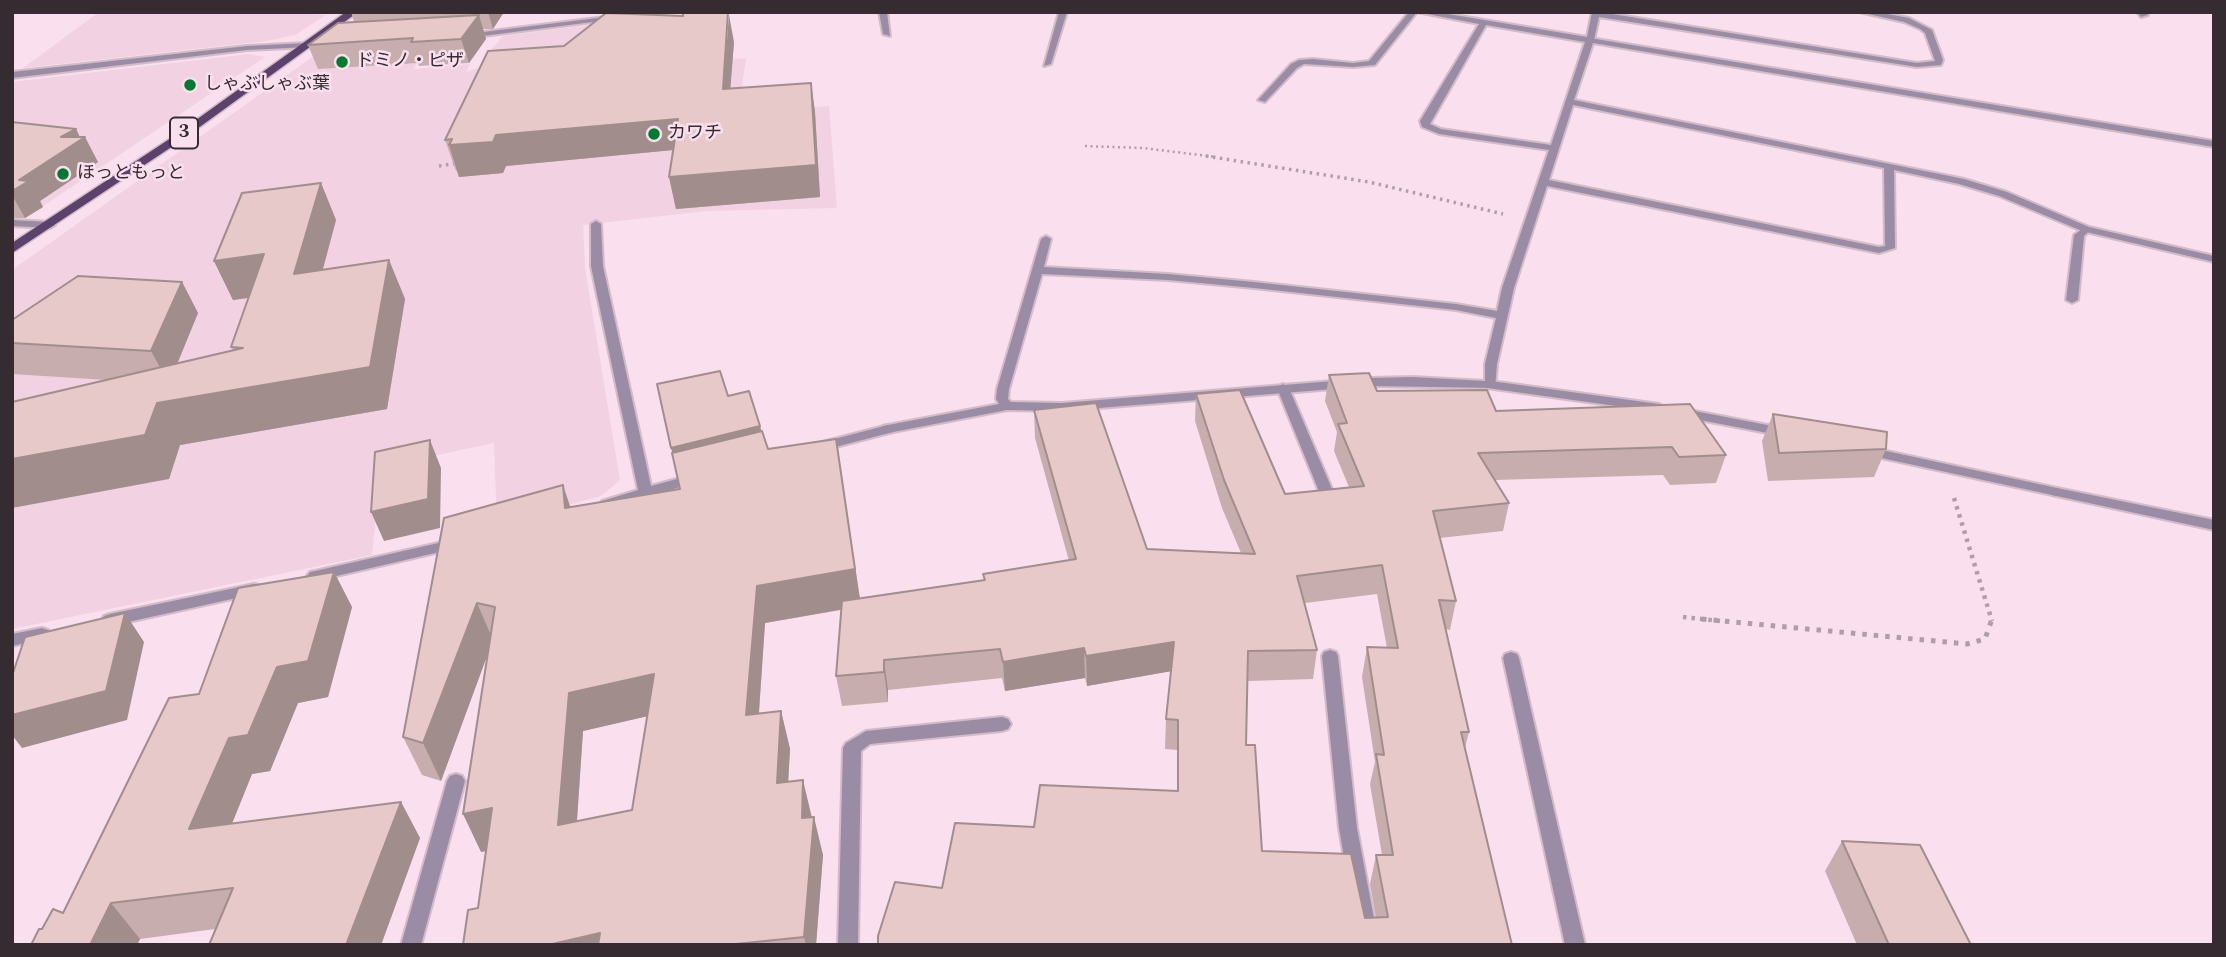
<!DOCTYPE html>
<html>
<head>
<meta charset="utf-8">
<style>
	body { margin:0 }
	#map { position:relative; width:2226px; height:957px; overflow:hidden; background:#fae0ee; font-family:Spectral,serif }
	canvas { display:block }
	.frame { position:absolute; inset:0; border:14px solid #352b30; pointer-events:none }
</style>
</head>
<body>
<div id="map">
<canvas width="2226" height="957"></canvas>
<div class="frame"></div>
</div>
<script>
const ctx = document.querySelector('canvas').getContext('2d');
ctx.lineJoin = 'round';
function fillPath(path, color) { ctx.fillStyle = color; ctx.fill(path, 'evenodd'); }
const toPath = rows => new Path2D(rows.map(r => 'M' + r).join(''));
function stroke(path, color, width, dash) { ctx.strokeStyle = color; ctx.lineWidth = width; ctx.lineCap = dash ? 'butt' : 'round'; ctx.setLineDash(dash || []); ctx.stroke(path); }
function drawText(font, color, halo, rows, align = 'center') {
  ctx.font = font + ' Spectral,"Noto Sans JP",serif'; ctx.lineWidth = 5; ctx.setLineDash([]); ctx.textBaseline = 'middle'; ctx.strokeStyle = halo; ctx.fillStyle = color; for (const [text, x, y, turn = 0] of rows) {
    ctx.save(); ctx.translate(x, y); ctx.rotate((+turn || 0) * Math.PI / 180); ctx.textAlign = isNaN(turn) ? turn : align; if (halo) ctx.strokeText(text, 0, 0); ctx.fillText(text, 0, 0); ctx.restore();
  }
}
fillPath(toPath([
	[99,12,271,12,326,15,295,35,267,41,23,68],
	[606,23,586,70,746,58,738,114,829,106,837,208,706,211,583,225,585,268,620,480,601,496,497,524,494,443,381,467,372,555,12,629,12,270,321,51,431,42,413,69,470,64,466,72,500,61,483,60,503,36],
	[249,54,265,57,12,227,12,82]
]), '#f1d1e2');
const service = toPath([
	[1409,12,1417,12,1375,65,1353,67,1304,64,1297,68,1265,102,1258,100,1291,64,1299,60,1313,59,1353,63,1369,61,1409,12],
	[2137,12,2146,12,2148,15,2141,17,2137,12],
	[1590,38,2214,141,2214,147,1587,42,1586,40,1590,38],
	[12,220,50,222,55,225,50,228,12,226,12,220],
	[596,221,601,224,603,266,651,486,695,474,702,478,700,481,607,509,600,504,602,501,638,490,591,266,591,224,596,221],
	[2086,226,2091,229,2084,236,2078,300,2072,303,2066,300,2074,235,2086,226],
	[1491,381,1659,404,1666,408,1659,412,1487,388,1485,385,1487,382,1491,381],
	[1283,384,1289,388,1332,489,1330,492,1320,492,1318,489,1277,388,1283,384],
	[1679,408,1783,428,1790,432,1783,436,1674,415,1672,412,1674,409,1679,408],
	[888,425,893,426,895,429,893,432,820,451,813,447,815,444,888,425],
	[1868,447,2057,488,2064,492,2057,496,1863,454,1861,451,1863,448,1868,447],
	[456,539,463,544,461,547,315,581,310,580,307,576,310,572,315,571,456,539],
	[254,584,259,585,262,589,259,593,110,626,104,624,102,620,104,616,110,614,254,584],
	[42,628,48,630,50,634,48,638,12,646,12,634,42,628],
	[1330,650,1336,652,1338,656,1357,828,1379,945,1359,945,1339,828,1322,656,1324,652,1330,650],
	[1002,717,1008,719,1011,724,1008,729,1002,731,870,744,861,751,858,945,838,945,843,748,846,743,866,731,1002,717],
	[456,774,462,776,465,781,421,945,401,945,447,781,450,776,456,774]
]);
const minor = toPath([
	[646,12,671,12,467,38,463,36,467,34,646,12],
	[879,12,887,12,890,36,883,34,879,12],
	[1059,12,1067,12,1051,64,1044,66,1059,12],
	[1417,12,1436,12,1587,37,1592,12,1600,12,1917,63,1935,61,1925,33,1920,29,1904,22,1859,12,1877,12,1909,18,1932,30,1943,60,1941,65,1917,67,1599,17,1594,40,1574,100,1964,179,2007,192,2089,227,2214,256,2214,262,2082,231,1999,196,1959,184,1894,170,1895,248,1879,253,1547,186,1514,288,1497,364,1495,388,1370,386,1062,411,1007,410,888,433,883,432,881,429,883,426,888,425,999,404,996,399,997,389,1041,239,1046,236,1051,239,1044,267,1168,274,1254,282,1456,304,1497,311,1502,288,1549,150,1439,134,1422,127,1420,121,1479,24,1417,12],
	[1486,25,1585,42,1551,145,1441,129,1430,124,1486,25],
	[1573,105,1884,168,1885,246,1879,247,1549,180,1573,105],
	[1042,274,1168,280,1254,288,1456,310,1496,318,1485,364,1485,381,1413,377,1370,378,1062,403,1011,402,1008,399,1009,389,1042,274],
	[2057,488,2214,520,2214,530,2052,495,2050,492,2052,489,2057,488],
	[1511,652,1517,654,1519,658,1585,945,1565,945,1503,658,1505,654,1511,652]
]);
const tertiary = toPath([
	[306,43,309,43,309,47,247,50,12,78,12,72,247,46,306,43]
]);
const primary = toPath([
	[346,12,358,12,179,142,12,253,12,243,171,138,346,12]
]);
stroke(service, '#d3bcc8', 4);
stroke(minor, '#d3bcc8', 4);
stroke(tertiary, '#d3bcc8', 4);
stroke(primary, '#d3bcc8', 3);
stroke(toPath([
	[1085,146,1143,148,1216,157]
]), '#b19da8', 2.5, [2, 3.5]);
stroke(toPath([
	[1206,156,1369,182,1503,214],
	[439,166,459,163]
]), '#b19da8', 3.5, [2.5, 4.5]);
stroke(toPath([
	[1954,498,1992,621],
	[1683,617,1720,621]
]), '#b19da8', 4.5, [3.5, 5]);
stroke(toPath([
	[1702,619,1967,644,1985,639,1992,619]
]), '#b19da8', 5, [4.5, 7]);
fillPath(service, '#9b8ca5');
fillPath(minor, '#9b8ca5');
fillPath(tertiary, '#9b8ca5');
fillPath(primary, '#5b416b');
fillPath(toPath([
	[351,12,504,12,493,29,483,29,486,39,469,63,419,66,418,63,318,69,308,45,354,22],
	[734,42,730,89,811,83,815,112,820,197,676,209,669,177,673,150,506,166,503,173,459,177,457,171,456,171,445,140],
	[12,122,76,129,80,137,98,162,40,201,43,207,25,218,12,218],
	[321,183,336,220,322,270,389,260,405,299,387,409,180,445,169,479,107,380,12,374,12,320,182,282,198,313,177,363,233,350,231,347,249,298,233,300,214,261],
	[1329,375,1377,391,1496,411,1726,455,1716,483,1670,485,1663,475,1495,480,1509,503,1503,531,1440,538,1456,601,1450,630,1446,629,1469,732,1465,748,1512,945,942,888,1034,827,1177,791,1177,750,1165,749,1166,719,1171,671,1087,686,1085,678,1005,691,1002,678,888,690,888,702,842,706,836,676,841,610,765,623,759,714,781,711,790,749,788,782,812,817,823,855,816,945,463,945,478,908,486,851,481,852,487,655,441,781,422,775,403,737,444,518,571,507,680,489,728,396,760,426,768,449,836,439,860,599,984,581,983,574,1069,561,1035,438,1034,410,1147,549,1241,553,1222,508,1195,421,1196,394,1285,494,1349,487,1334,451,1337,432,1325,401],
	[1377,594,1387,648,1367,647,1362,677,1375,762,1370,784,1382,855,1376,855,1370,884,1376,918,1365,918,1262,851,1246,745,1248,681,1313,679,1317,650,1305,603],
	[647,716,632,810,577,821,583,731],
	[1773,414,1886,449,1874,477,1768,481,1762,441],
	[334,572,352,607,328,697,298,703,270,771,252,774,232,824,401,802,420,838,381,945,209,945,215,929,140,939,137,945,31,945,42,929,63,913,199,694],
	[1842,841,1971,945,1857,945,1825,871]
]), '#c7adae');
fillPath(toPath([
	[488,12,504,12,493,29],
	[479,15,486,39,469,63,461,39],
	[729,15,734,42,728,119,723,89],
	[811,83,815,112,820,197,676,209,669,177],
	[678,119,684,149,506,166,503,173,459,177,449,145,496,135],
	[76,129,81,140,85,137,98,162,40,201,43,207,25,218,12,195,12,191,19,180,61,137],
	[321,183,336,220,311,314,294,274],
	[264,254,281,293,233,300,214,261],
	[389,260,405,299,387,409,180,445,169,479,12,508,12,459,157,403],
	[182,282,198,313,169,384,151,351],
	[760,426,765,454,678,476,671,448],
	[836,439,861,606,765,623,756,753,746,715,757,586],
	[430,440,441,468,440,528,384,541,371,512],
	[563,485,575,521,565,508],
	[334,572,352,607,328,697,298,703,270,771,252,774,215,865,189,829,229,738],
	[477,603,493,640,441,781,423,743],
	[125,613,144,642,127,720,22,748,12,735,12,715],
	[1174,642,1172,671,1087,686,1086,656],
	[1084,648,1085,678,1005,691,1003,662],
	[884,660,888,690,888,702,884,672],
	[654,674,666,712,583,731,574,863,558,825,569,693],
	[781,711,790,749,786,821,777,783],
	[803,780,812,818,814,817,823,855,816,945,806,945,804,937,802,818],
	[401,802,420,838,381,945,346,945],
	[492,808,509,846,481,852,463,814],
	[111,903,140,939,137,945,90,945],
	[600,933,606,945,548,945]
]), '#a28d8d');
const building = toPath([
	[683,12,728,12,723,89,811,83,816,165,669,177,678,119,496,135,493,142,449,145,452,139,445,140,488,51,564,46,606,13,683,16,683,12],
	[479,15,461,39,411,42,413,38,308,45,338,23,479,15],
	[12,122,76,129,61,137,85,137,19,180,29,181,12,191,12,122],
	[321,183,294,274,389,260,370,367,157,403,145,435,12,459,12,402,243,348,231,347,264,254,214,261,242,193,321,183],
	[78,276,182,282,151,351,12,343,12,320,78,276],
	[720,371,728,396,749,391,760,426,671,448,657,384,720,371],
	[1369,373,1377,391,1487,390,1496,411,1690,404,1726,455,1679,457,1672,447,1478,453,1509,503,1433,511,1456,601,1439,600,1469,732,1461,732,1512,945,878,945,878,936,895,882,942,888,955,823,1034,827,1040,785,1178,791,1178,720,1166,719,1174,642,1086,656,1084,648,1003,662,1000,649,884,660,884,672,836,676,842,601,985,580,983,574,1076,559,1034,410,1096,403,1147,549,1255,554,1224,480,1196,394,1240,390,1285,494,1364,486,1338,424,1347,423,1329,375,1369,373],
	[1382,565,1398,648,1367,647,1384,755,1376,754,1393,855,1376,855,1388,917,1365,918,1351,854,1262,851,1255,745,1246,745,1248,651,1317,650,1297,576,1382,565],
	[1773,414,1887,432,1886,449,1779,453,1773,414],
	[762,431,768,449,836,439,855,569,757,586,746,715,781,711,777,783,803,780,802,818,814,817,804,937,726,945,598,945,600,933,548,945,463,945,468,910,478,908,492,808,463,814,495,607,477,603,423,743,403,737,444,518,563,485,565,508,680,489,672,453,762,431],
	[654,674,632,810,558,825,569,693,654,674],
	[430,440,428,499,371,512,375,452,430,440],
	[334,572,308,661,277,667,248,735,229,738,189,829,401,802,346,945,209,945,233,888,111,903,90,945,31,945,39,929,42,929,53,909,63,913,169,698,199,694,238,588,334,572],
	[125,613,106,691,12,715,12,676,25,637,125,613],
	[1842,841,1920,845,1971,945,1889,945,1842,841]
]);
fillPath(building, '#e7c9ca');
stroke(building, '#a28d8d', 2);
for (const [x, y, r, color] of [
	[342,62,7,"#007a30"],
	[190,85,7,"#007a30"],
	[654,134,7,"#007a30"],
	[63,174,7,"#007a30"]
]) { const dot = new Path2D(); dot.arc(x, y, r, 0, 2 * Math.PI); ctx.fillStyle = color; ctx.fill(dot); stroke(dot, '#fae0ee', 2.5); }
drawText('18px', '#352b30', '#fae0ee', [
	["ドミノ・ピザ",356,62],
	["しゃぶしゃぶ葉",204,85],
	["カワチ",668,134],
	["ほっともっと",77,174]
], 'left');
for (const [x, y, w] of [
	[184,133,28]
]) { const box = new Path2D(); box.roundRect(x - w / 2, y - 15.5, w, 31, 5); ctx.fillStyle = '#fae0ee'; ctx.fill(box); stroke(box, '#352b30', 2); }
drawText('bold 19px', '#352b30', null, [
	["3",184,133]
]);
</script>
</body>
</html>
